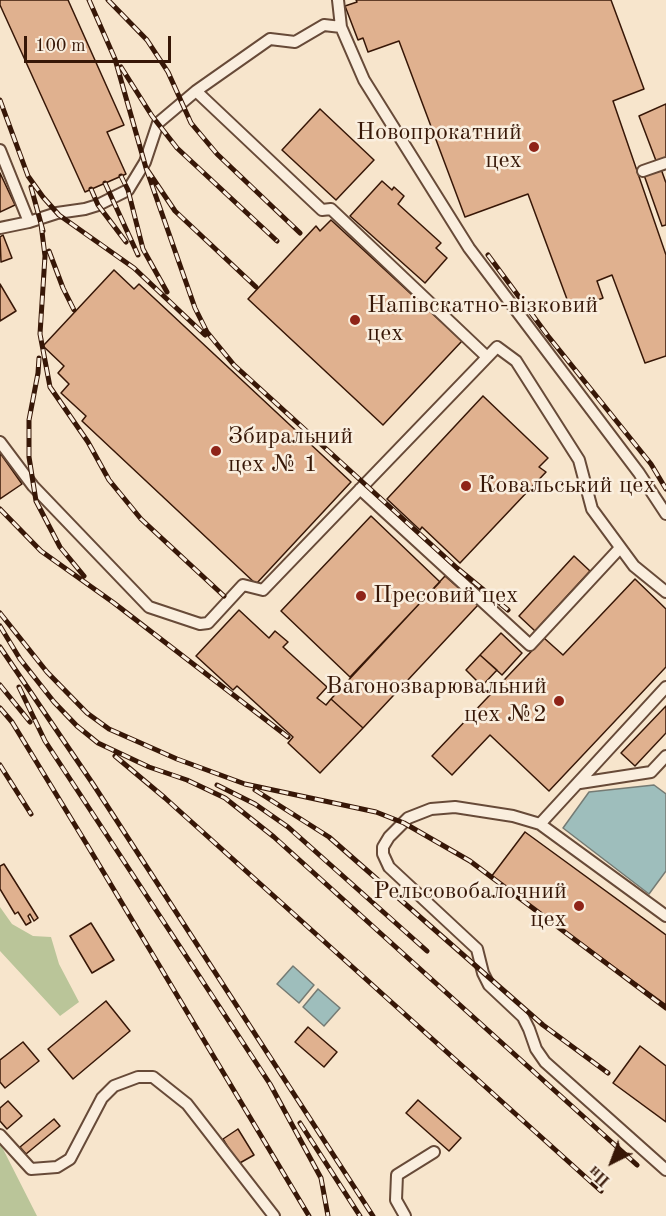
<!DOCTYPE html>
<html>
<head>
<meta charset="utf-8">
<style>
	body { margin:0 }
	#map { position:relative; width:666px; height:1216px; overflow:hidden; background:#f7e5cc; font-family:"Old Standard TT",serif }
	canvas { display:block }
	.north { position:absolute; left:582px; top:1132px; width:60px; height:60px; -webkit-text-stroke:4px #faeede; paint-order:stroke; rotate:222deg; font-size:16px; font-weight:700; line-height:24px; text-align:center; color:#371707 }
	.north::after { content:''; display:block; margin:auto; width:21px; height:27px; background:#371707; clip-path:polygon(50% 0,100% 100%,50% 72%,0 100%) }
	.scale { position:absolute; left:24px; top:36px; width:147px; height:27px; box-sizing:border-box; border:3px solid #371707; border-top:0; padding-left:8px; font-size:18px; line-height:21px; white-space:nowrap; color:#371707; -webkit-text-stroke:4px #faeede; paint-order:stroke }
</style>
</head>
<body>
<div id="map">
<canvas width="666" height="1216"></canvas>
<div class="north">Пн</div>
<div class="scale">100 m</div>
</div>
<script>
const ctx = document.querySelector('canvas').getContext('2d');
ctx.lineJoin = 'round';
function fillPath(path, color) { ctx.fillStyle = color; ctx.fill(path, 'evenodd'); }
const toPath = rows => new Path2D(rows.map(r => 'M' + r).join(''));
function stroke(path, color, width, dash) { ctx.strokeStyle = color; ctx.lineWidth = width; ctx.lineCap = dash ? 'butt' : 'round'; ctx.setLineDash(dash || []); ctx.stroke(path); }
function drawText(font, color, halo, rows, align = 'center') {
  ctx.font = font + ' "Old Standard TT",serif'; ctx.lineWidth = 5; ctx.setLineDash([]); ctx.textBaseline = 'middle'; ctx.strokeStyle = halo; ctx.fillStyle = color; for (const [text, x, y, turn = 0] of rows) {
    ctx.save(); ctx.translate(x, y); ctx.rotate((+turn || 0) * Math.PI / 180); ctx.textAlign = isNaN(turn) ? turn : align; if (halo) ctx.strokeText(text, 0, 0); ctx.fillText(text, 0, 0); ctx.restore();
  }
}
fillPath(toPath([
	[0,907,12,924,33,936,51,937,59,964,79,1002,60,1016,0,951],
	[0,1144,1,1145,37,1216,0,1216]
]), '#bac599');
const water = toPath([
	[654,785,666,794,666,871,649,894,563,828,589,792,654,785],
	[293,966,314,985,299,1003,277,984,293,966],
	[318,989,340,1008,324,1026,303,1007,318,989]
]);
fillPath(water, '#9ebebc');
stroke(water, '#757b74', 1.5);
const building = toPath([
	[0,0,68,0,124,125,107,132,126,174,85,192,0,5,0,0],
	[356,0,611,0,644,89,613,101,666,255,666,356,645,363,612,275,597,281,603,298,571,310,528,194,465,217,399,41,368,52,363,38,358,40,345,6,357,2,356,0],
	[666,104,666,162,658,166,639,116,666,104],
	[320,109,374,160,336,200,282,150,320,109],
	[661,169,666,183,666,225,662,226,644,175,661,169],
	[0,173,15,205,0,212,0,173],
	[382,181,392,190,394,187,404,196,398,204,441,243,436,248,447,258,425,283,350,216,382,181],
	[331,220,462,341,383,425,248,299,316,226,320,231,331,220],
	[3,235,12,258,1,262,0,237,3,235],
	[114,270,134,289,139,284,351,482,256,584,82,421,86,416,61,393,69,384,58,373,64,366,43,346,114,270],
	[0,284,16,311,0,321,0,284],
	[483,396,548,458,539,467,546,472,460,563,422,527,420,530,387,499,483,396],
	[0,453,22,484,0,499,0,453],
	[371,516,440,582,350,677,281,611,371,516],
	[574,556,590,571,535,631,519,616,574,556],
	[445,576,478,605,363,728,331,699,445,576],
	[635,579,666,609,666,667,549,791,490,735,452,775,432,756,544,638,563,655,635,579],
	[239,610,269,638,275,631,288,642,283,647,327,687,317,698,326,705,331,699,363,728,320,773,288,743,293,737,237,686,233,690,196,656,239,610],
	[501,633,522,653,502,675,480,655,501,633],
	[480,655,497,670,482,686,466,670,480,655],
	[666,706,666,733,635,766,621,753,666,706],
	[525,832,666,935,666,1005,491,877,525,832],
	[4,864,38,918,34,921,30,914,28,916,31,922,26,925,18,912,15,914,0,889,0,866,4,864],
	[91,923,114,960,92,973,70,936,91,923],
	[106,1001,130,1031,73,1079,48,1049,106,1001],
	[308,1027,337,1052,324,1067,295,1042,308,1027],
	[23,1042,39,1061,5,1088,0,1082,0,1060,23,1042],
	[640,1046,666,1066,666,1122,613,1083,640,1046],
	[418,1100,461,1138,449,1151,406,1113,418,1100],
	[8,1101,22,1116,7,1129,0,1121,0,1108,8,1101],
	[54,1119,60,1126,26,1154,20,1147,54,1119],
	[238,1129,254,1155,238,1164,223,1139,238,1129]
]);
fillPath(building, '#e0b18f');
stroke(building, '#371707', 1.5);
const minor = toPath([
	[338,0,341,27,364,80,469,248,639,473,666,514],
	[196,91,322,210,331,209,487,357],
	[0,150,29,222],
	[643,171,666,163],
	[0,228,29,222,57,213,85,209,98,205,128,190,145,162,158,123,196,91,270,39,295,42,324,25,341,27],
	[0,442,33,486,149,607,200,624,208,623,243,585,263,590,497,347,516,361,579,460,592,509,634,566,666,592],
	[360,489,530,645,620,548],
	[666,687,540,824,513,816,455,807,431,809,408,818,389,837,383,847,383,854,389,867,477,949,483,973,489,985,523,1017,529,1029,536,1049,545,1062,666,1170],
	[580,783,651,772,666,756],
	[540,824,666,916],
	[0,1135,31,1169,57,1167,70,1159,102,1098,114,1086,138,1077,153,1077,187,1104,274,1216],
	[405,1216,396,1200,397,1175,434,1152]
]);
stroke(minor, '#674a38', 14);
stroke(minor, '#faeede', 10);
const rail = toPath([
	[89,0,115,59,146,168,175,211,256,287],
	[108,0,147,40,168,72,191,123,217,154,300,233],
	[121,67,152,116,177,148,277,241],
	[0,100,28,176,43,197,59,215,134,268,205,335],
	[146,168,195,308,207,332,234,365,457,568,508,610],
	[121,176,128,190,143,249,167,292],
	[105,183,138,255],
	[31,187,43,231],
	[91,189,98,205,126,242],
	[41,224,45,256,40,334,50,387,88,442,109,480,141,519,224,596],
	[49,251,63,288,74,310],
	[488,255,548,336,651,464,666,489],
	[39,358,38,373,29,420,29,457,36,501,60,547,84,576],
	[0,509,41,551,114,603,288,737],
	[0,613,47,672,87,713,109,729,177,759,245,784,376,812,404,823,470,861,666,1008],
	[0,626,20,659,54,702,77,726,98,743,149,767,187,780,225,798,274,837,637,1165],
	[0,647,93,784,373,1216],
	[0,685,30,722],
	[19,687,45,741,270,1084,321,1178,328,1216],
	[0,708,12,722,89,848,309,1216],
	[115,756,165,798,601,1191],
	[0,765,31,814],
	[217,785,255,804,288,827,427,951],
	[255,790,329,837,543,1025,608,1073],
	[300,1123,360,1216]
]);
stroke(rail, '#371707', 5);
stroke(rail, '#faeede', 3, [9]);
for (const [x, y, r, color] of [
	[534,147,6,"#8f2418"],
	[355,320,6,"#8f2418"],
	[216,451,6,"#8f2418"],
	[466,486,6,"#8f2418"],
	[361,596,6,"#8f2418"],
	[559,701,6,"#8f2418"],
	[579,906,6,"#8f2418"]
]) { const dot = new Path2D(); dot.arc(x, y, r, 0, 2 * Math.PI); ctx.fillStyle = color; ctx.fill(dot); stroke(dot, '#faeede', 2); }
drawText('24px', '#371707', '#faeede', [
	["Новопрокатний",522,133,"right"],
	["цех",522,161,"right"],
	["Напівскатно-візковий",367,306],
	["цех",367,334],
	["Збиральний",228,437],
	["цех № 1",228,465],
	["Ковальський цех",478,486],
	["Пресовий цех",373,596],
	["Вагонозварювальний",547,687,"right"],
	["цех №2",547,715,"right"],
	["Рельсовобалочний",567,892,"right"],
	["цех",567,920,"right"]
], 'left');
</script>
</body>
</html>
